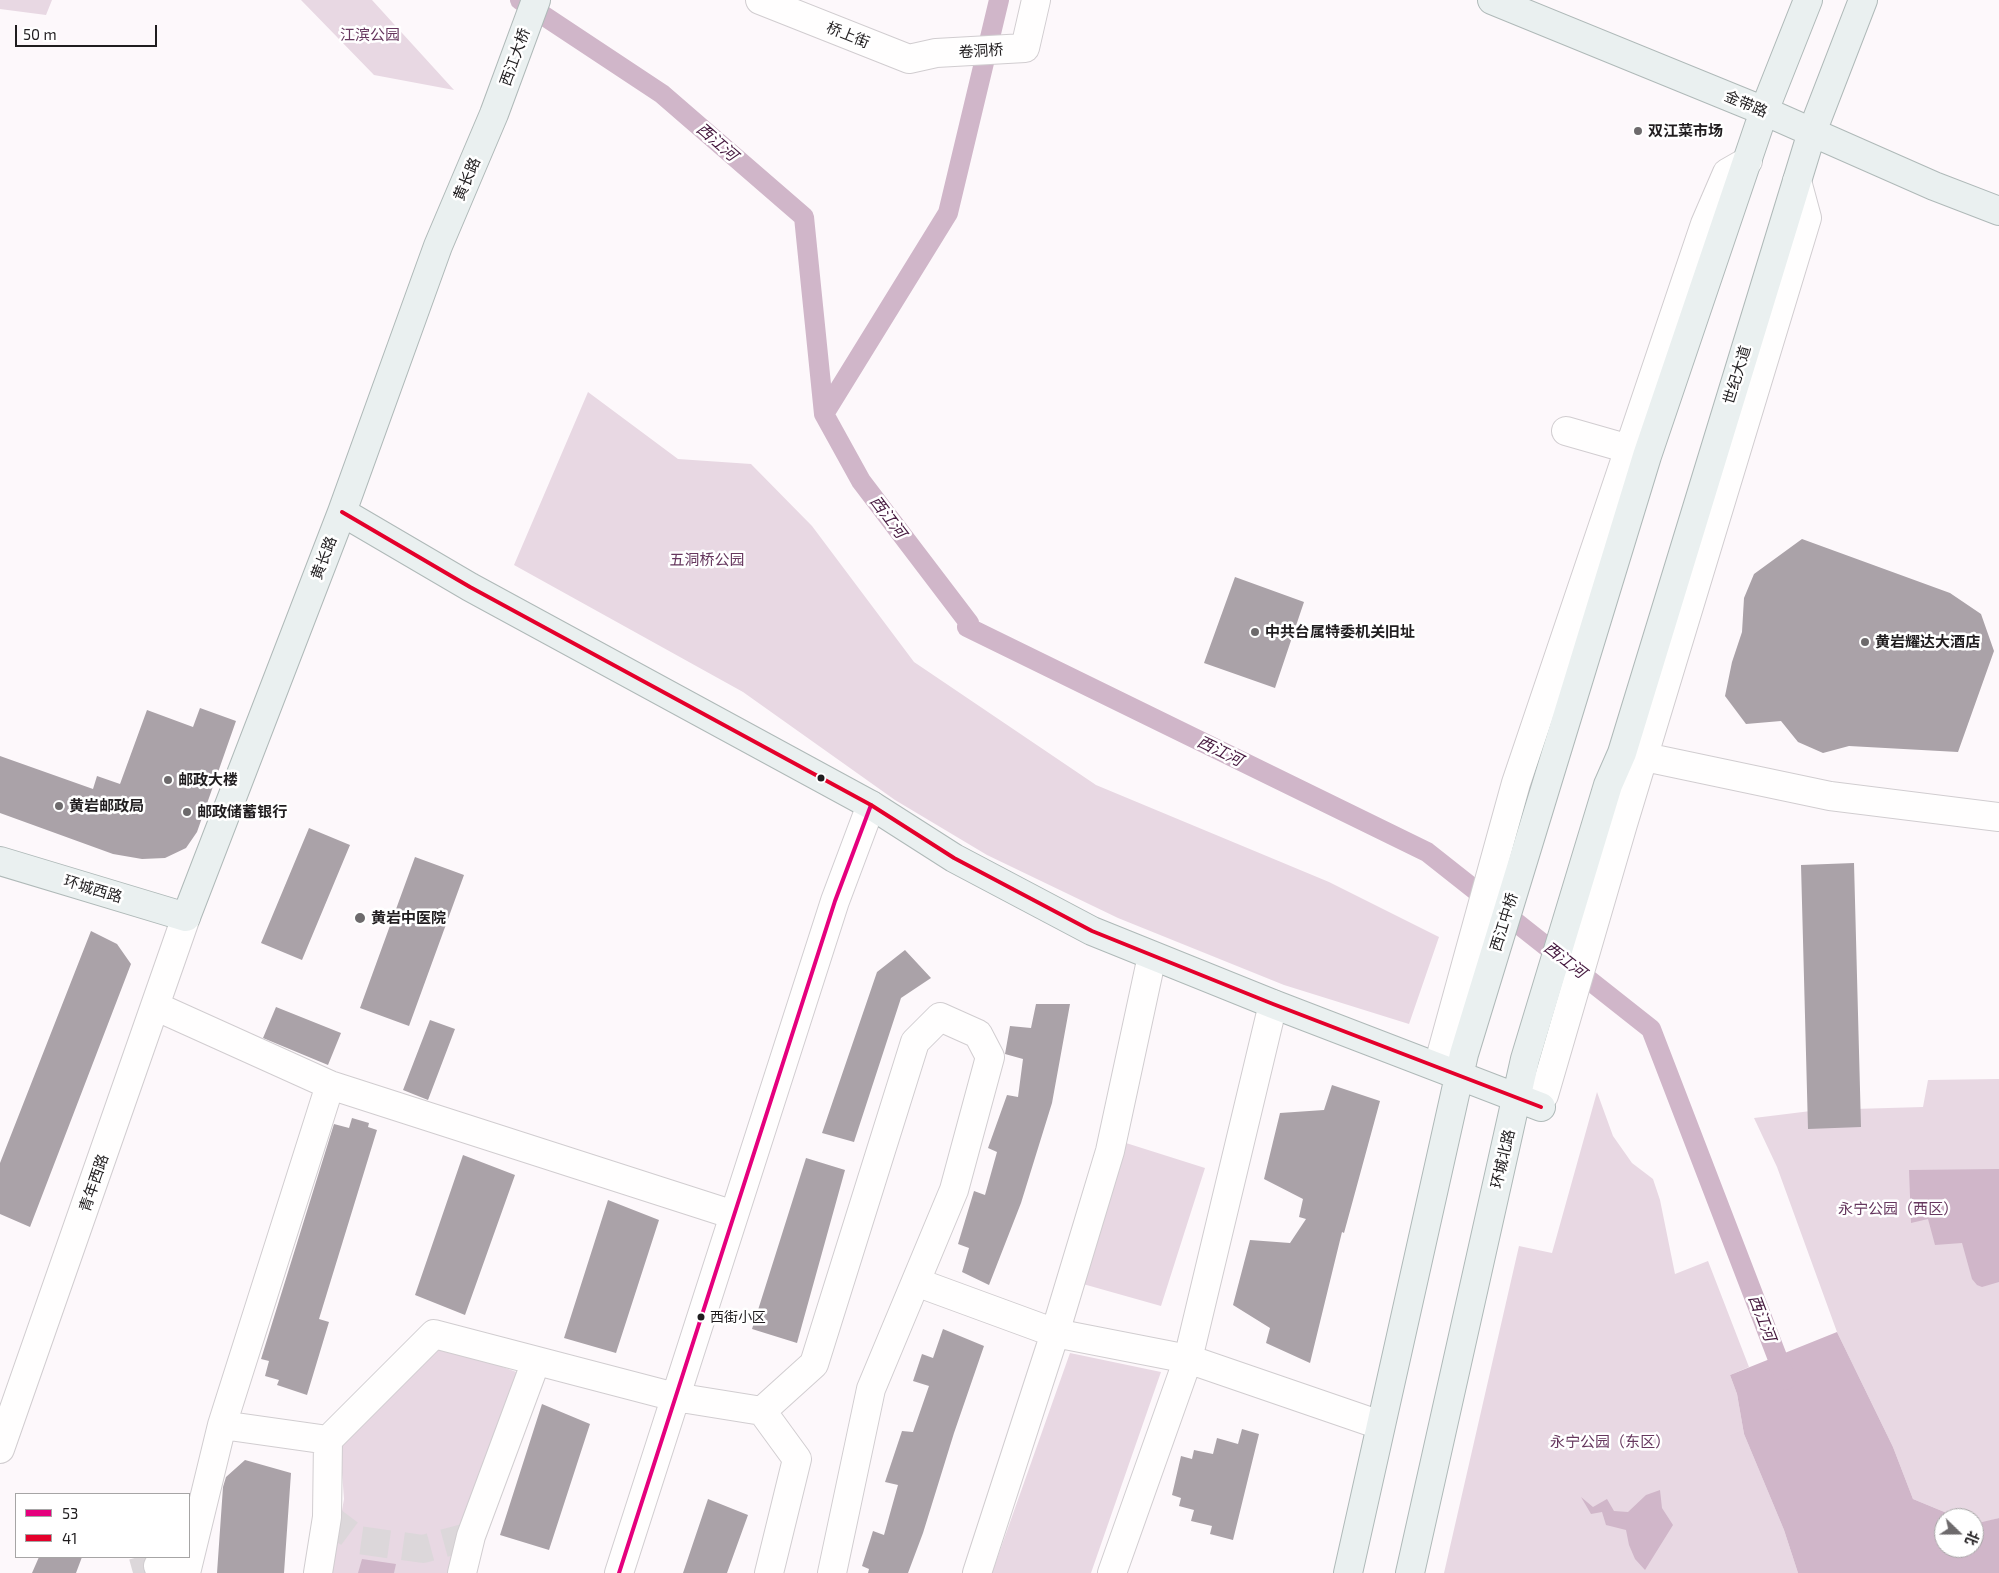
<!DOCTYPE html>
<html>
<head>
<meta charset="utf-8">
<style>
	body { margin:0 }
	#map { position:relative; width:1999px; height:1573px; overflow:hidden; background:#fdf8fb; font-family:"Exo 2","Noto Sans SC",sans-serif }
	canvas { display:block }
	.legend { position:absolute; left:15px; top:1493px; width:175px; height:65px; box-sizing:border-box; background:#fff; border:1px solid #a6a5a5; margin:0; padding:6px 9px; list-style:none; font-size:15px; color:#201d1f }
	.legend li { display:flex; align-items:center; gap:10px; height:25px }
	.legend b { width:25px; border:1px solid #a6a5a5 }
	.north { position:absolute; left:1934px; top:1508px; width:50px; height:50px; box-sizing:border-box; background:#fff; border:1px solid #a6a5a5; border-radius:50%; rotate:112deg; font-size:14px; font-weight:700; line-height:20px; text-align:center; color:#201d1f }
	.north::after { content:''; display:block; margin:auto; width:18px; height:22px; background:#6d6a6c; clip-path:polygon(50% 0,100% 100%,50% 72%,0 100%) }
	.scale { position:absolute; left:15px; top:25px; width:142px; height:22px; box-sizing:border-box; border:2px solid #201d1f; border-top:0; padding-left:6px; font-size:15px; line-height:18px; white-space:nowrap; color:#201d1f; -webkit-text-stroke:4px #fff; paint-order:stroke }
</style>
</head>
<body>
<div id="map">
<canvas width="1999" height="1573"></canvas>
<ul class="legend">
<li><b style="height:6px;background:#e5007d"></b>53</li>
<li><b style="height:6px;background:#e4002b"></b>41</li>
</ul>
<div class="north">北</div>
<div class="scale">50 m</div>
</div>
<script>
const ctx = document.querySelector('canvas').getContext('2d');
ctx.lineJoin = 'round';
function fillPath(path, color) { ctx.fillStyle = color; ctx.fill(path, 'evenodd'); }
const toPath = rows => new Path2D(rows.map(r => 'M' + r).join(''));
function stroke(path, color, width, dash) { ctx.strokeStyle = color; ctx.lineWidth = width; ctx.lineCap = dash ? 'butt' : 'round'; ctx.setLineDash(dash || []); ctx.stroke(path); }
function drawText(font, color, halo, rows, align = 'center') {
  ctx.font = font + ' "Exo 2","Noto Sans SC",sans-serif'; ctx.lineWidth = 5; ctx.setLineDash([]); ctx.textBaseline = 'middle'; ctx.strokeStyle = halo; ctx.fillStyle = color; for (const [text, x, y, turn = 0] of rows) {
    ctx.save(); ctx.translate(x, y); ctx.rotate((+turn || 0) * Math.PI / 180); ctx.textAlign = isNaN(turn) ? turn : align; if (halo) ctx.strokeText(text, 0, 0); ctx.fillText(text, 0, 0); ctx.restore();
  }
}
fillPath(toPath([
	[0,0,52,0,46,15,0,9],
	[301,0,372,0,454,90,374,75],
	[588,392,678,459,751,464,812,526,914,662,1096,785,1329,882,1439,937,1409,1024,1284,985,1118,918,987,855,895,800,743,692,514,565],
	[1999,1079,1999,1518,1976,1525,1974,1524,1974,1518,1959,1518,1913,1499,1893,1447,1837,1332,1777,1167,1754,1118,1819,1110,1923,1107,1928,1080],
	[1597,1092,1613,1136,1632,1163,1653,1179,1660,1200,1675,1274,1708,1261,1749,1367,1730,1375,1737,1394,1744,1434,1784,1530,1798,1573,1444,1573,1519,1246,1552,1253],
	[1126,1143,1205,1168,1161,1306,1083,1284],
	[437,1343,522,1374,479,1476,449,1573,331,1573,344,1499,340,1446],
	[1070,1353,1161,1372,1091,1573,992,1573]
]), '#e8d8e3');
fillPath(toPath([
	[1999,1169,1999,1282,1982,1287,1977,1285,1972,1279,1962,1243,1935,1245,1928,1219,1911,1223,1909,1170],
	[1837,1332,1893,1447,1913,1499,1959,1518,1944,1518,1944,1548,1974,1548,1974,1524,1999,1518,1999,1573,1798,1573,1784,1530,1744,1434,1737,1394,1730,1375],
	[1660,1490,1662,1508,1673,1525,1645,1570,1635,1559,1629,1545,1626,1530,1606,1525,1602,1512,1591,1514,1581,1497,1593,1507,1607,1499,1614,1511,1628,1512,1646,1495],
	[362,1559,396,1564,394,1573,358,1573]
]), '#d0b6c9');
stroke(toPath([
	[520,0,662,94,804,217,824,414,861,481,969,623,967,627,1427,852,1651,1029,1786,1380],
	[824,414,948,213,999,0]
]), '#d0b6c9', 20);
fillPath(toPath([
	[1802,539,1950,593,1981,614,1994,651,1958,752,1849,746,1823,753,1798,742,1781,721,1746,724,1725,696,1732,662,1742,632,1744,598,1754,574],
	[1235,577,1304,602,1275,688,1204,663],
	[200,708,236,721,197,832,186,848,165,858,142,859,113,854,0,813,0,756,93,789,97,776,120,784,147,710,193,727],
	[309,828,350,845,302,960,261,943],
	[415,857,464,875,409,1026,360,1008],
	[1854,863,1861,1127,1808,1129,1801,865],
	[91,931,117,944,131,964,30,1227,0,1214,0,1163],
	[905,950,931,978,901,998,854,1142,822,1133,877,972],
	[1036,1004,1070,1004,1052,1103,1021,1203,989,1285,962,1272,969,1248,958,1244,974,1191,985,1195,997,1152,988,1148,1007,1095,1018,1097,1023,1059,1005,1054,1010,1026,1031,1028],
	[276,1007,341,1033,328,1065,263,1038],
	[430,1020,455,1029,428,1100,403,1090],
	[1332,1085,1380,1101,1344,1233,1342,1232,1310,1363,1266,1343,1270,1328,1233,1305,1250,1240,1290,1243,1306,1219,1299,1217,1303,1199,1264,1179,1280,1113,1324,1110],
	[352,1118,369,1123,368,1127,377,1130,319,1319,329,1322,307,1395,277,1385,279,1380,265,1376,269,1361,261,1359,334,1124,349,1128],
	[463,1155,515,1175,465,1315,415,1295],
	[806,1158,845,1170,797,1343,752,1329],
	[608,1200,659,1220,616,1353,564,1338],
	[943,1329,984,1346,954,1433,923,1533,908,1573,868,1573,869,1569,862,1566,873,1531,884,1535,898,1485,885,1482,902,1431,913,1432,929,1386,913,1381,922,1354,933,1358],
	[542,1404,590,1424,549,1550,500,1535],
	[1242,1429,1259,1434,1233,1540,1210,1534,1212,1526,1191,1521,1194,1510,1179,1506,1181,1498,1172,1495,1181,1456,1192,1459,1194,1450,1213,1454,1217,1438,1238,1444],
	[245,1460,291,1473,284,1573,217,1573,223,1487,226,1477],
	[708,1499,748,1515,727,1573,683,1573],
	[39,1557,82,1557,76,1573,32,1573]
]), '#aaa2a8');
stroke(toPath([
	[327,1517,358,1540,423,1549,471,1536],
	[133,1573,158,1566]
]), '#dcd7da', 28, [28, 14]);
const minor = toPath([
	[760,0,909,59,936,53,1025,48,1036,0],
	[1566,431,1629,449],
	[1626,753,1830,796,1999,817],
	[155,1006,330,1085,734,1215],
	[1438,1066,1516,783,1705,224,1727,173,1748,161],
	[1544,1095,1623,824,1807,218,1797,181],
	[916,1282,1055,1333,1188,1359,1380,1425],
	[762,1411,814,1364,915,1042,940,1017,978,1034,990,1057,954,1190,871,1389,832,1573],
	[222,1425,328,1440],
	[0,1449,186,917],
	[158,1566,182,1573],
	[186,1573,222,1425,330,1085],
	[318,1573,327,1517,328,1440,434,1334,675,1397,762,1411,797,1459,769,1573],
	[462,1573,471,1536,536,1361],
	[619,1573,835,901,871,805],
	[977,1573,1055,1333,1110,1151,1152,956],
	[1112,1573,1188,1359,1273,1004]
]);
const major = toPath([
	[1492,0,1764,111,1934,186,1999,211],
	[342,512,470,587,871,805,954,858,1092,931,1273,1004,1541,1107],
	[0,861,186,917,342,512,438,246,494,114,536,0],
	[1348,1573,1464,1054,1647,456,1764,111,1808,0],
	[1410,1573,1525,1059,1608,785,1622,753,1797,181,1812,132,1863,0]
]);
stroke(minor, '#d1cdd0', 30);
stroke(major, '#afb9b8', 30);
stroke(minor, '#fffefe', 28);
stroke(major, '#eaf0f0', 28);
stroke(toPath([
	[619,1573,835,901,871,805]
]), '#e5007d', 4);
stroke(toPath([
	[342,512,470,587,871,805,954,858,1092,931,1273,1004,1541,1107]
]), '#e4002b', 4);
for (const [x, y, r, color] of [
	[1638,131,5,"#6d6a6c"],
	[1255,632,5,"#6d6a6c"],
	[1865,642,5,"#6d6a6c"],
	[821,778,4.5,"#201d1f"],
	[168,780,5,"#6d6a6c"],
	[59,806,5,"#6d6a6c"],
	[187,812,5,"#6d6a6c"],
	[360,918,6,"#6d6a6c"],
	[701,1317,4.5,"#201d1f"]
]) { const dot = new Path2D(); dot.arc(x, y, r, 0, 2 * Math.PI); ctx.fillStyle = color; ctx.fill(dot); stroke(dot, '#fff', 2); }
drawText('14px', '#201d1f', '#fff', [
	["西街小区",710,1317]
], 'left');
drawText('15px', '#66375e', '#fff', [
	["江滨公园",370,35],
	["五洞桥公园",707,560],
	["永宁公园（西区）",1898,1209],
	["永宁公园（东区）",1610,1442]
]);
drawText('15px', '#201d1f', '#fff', [
	["桥上街",848,35,22],
	["卷洞桥",981,51,-4],
	["西江大桥",515,57,-70],
	["金带路",1746,104,23],
	["黄长路",467,179,-67],
	["世纪大道",1737,375,-73],
	["黄长路",324,558,-69],
	["环城西路",93,889,17],
	["西江中桥",1504,922,-73],
	["环城北路",1503,1159,-77],
	["青年西路",94,1183,-71]
]);
drawText('bold 15px', '#201d1f', '#fff', [
	["双江菜市场",1648,131],
	["中共台属特委机关旧址",1265,632],
	["黄岩耀达大酒店",1875,642],
	["邮政大楼",178,780],
	["黄岩邮政局",69,806],
	["邮政储蓄银行",197,812],
	["黄岩中医院",371,918]
], 'left');
drawText('italic 16px', '#45183e', '#fff', [
	["西江河",717,142,41],
	["西江河",888,517,53],
	["西江河",1220,751,26],
	["西江河",1565,960,38],
	["西江河",1762,1318,69]
]);
</script>
</body>
</html>
